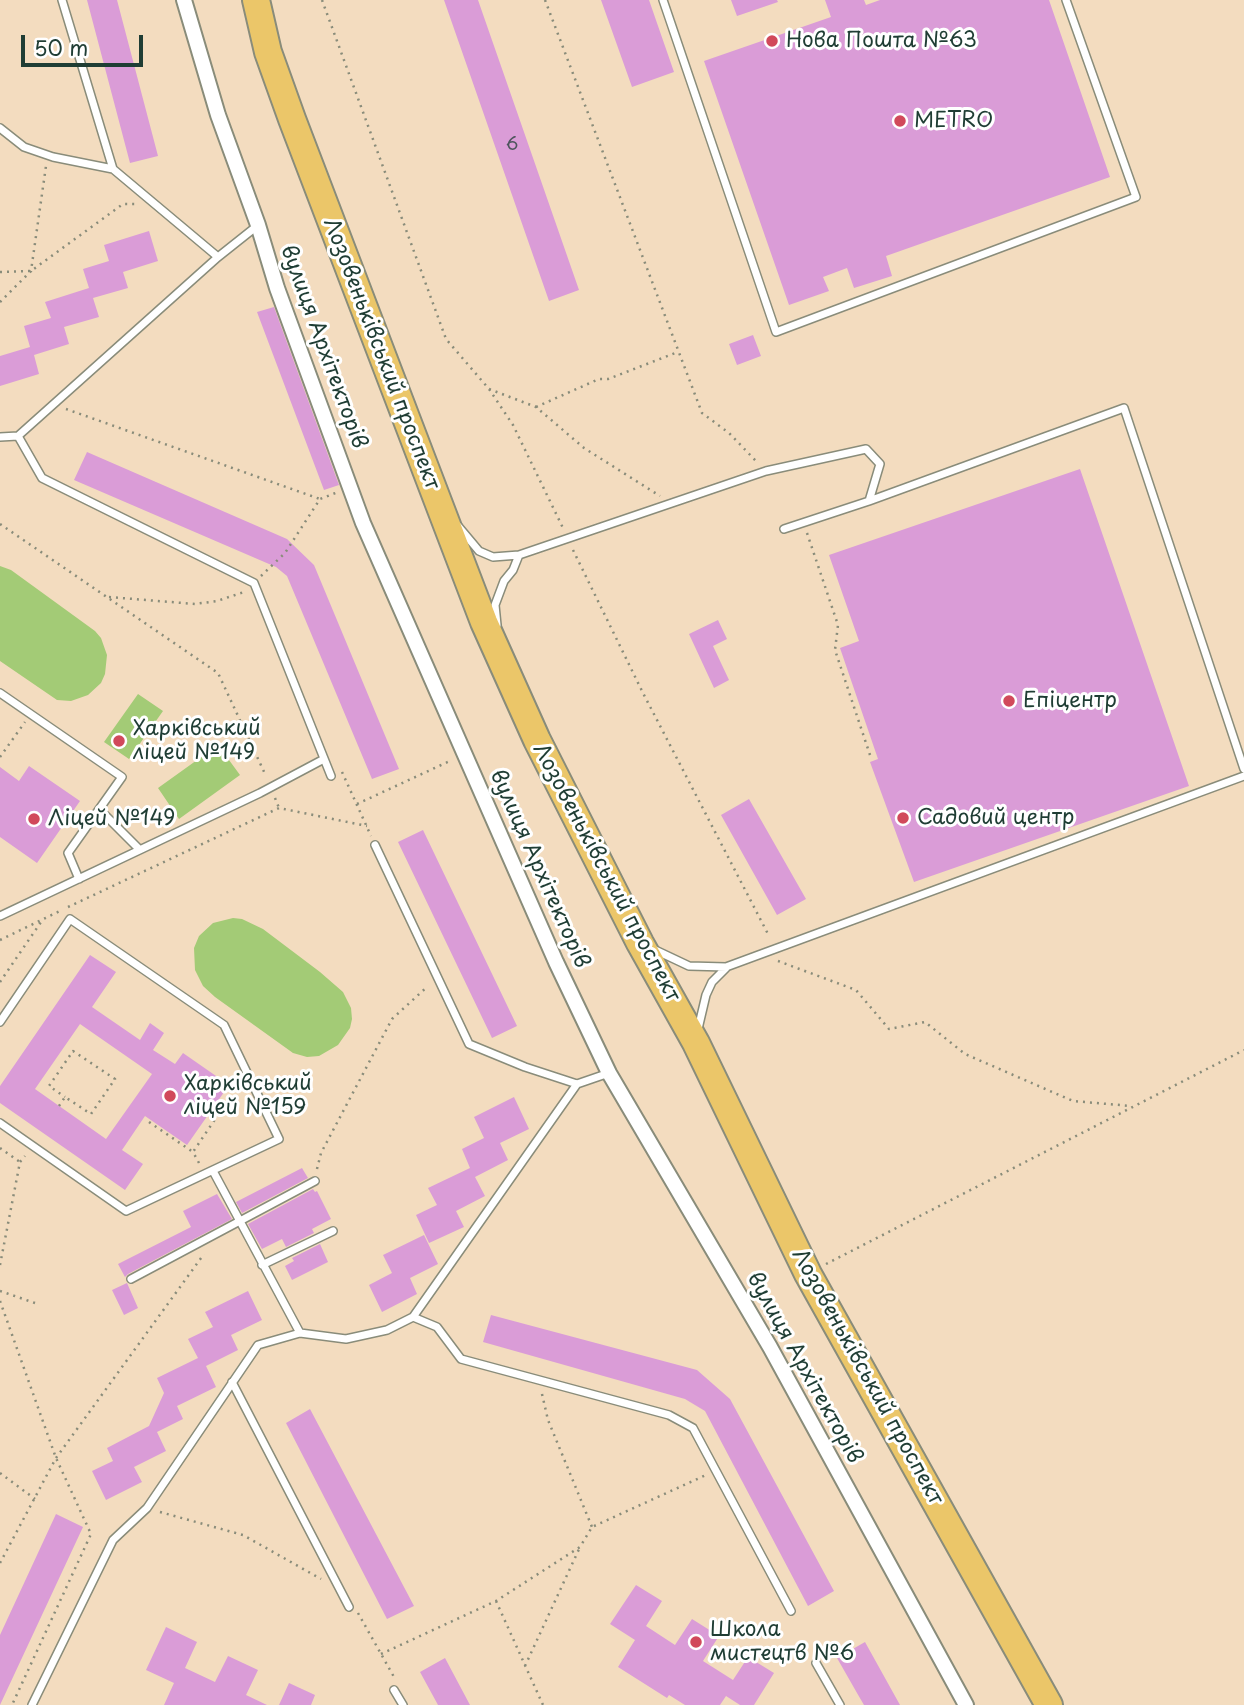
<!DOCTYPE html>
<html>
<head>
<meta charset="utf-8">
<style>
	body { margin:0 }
	#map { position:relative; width:1244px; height:1705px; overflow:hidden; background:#f3dcbf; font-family:"Playpen Sans",sans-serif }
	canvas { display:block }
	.scale { position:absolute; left:21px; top:35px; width:122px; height:32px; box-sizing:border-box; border:4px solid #1f3d34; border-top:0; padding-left:9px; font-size:21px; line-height:24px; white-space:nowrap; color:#1f3d34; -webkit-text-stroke:5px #fff; paint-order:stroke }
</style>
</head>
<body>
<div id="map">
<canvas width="1244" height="1705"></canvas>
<div class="scale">50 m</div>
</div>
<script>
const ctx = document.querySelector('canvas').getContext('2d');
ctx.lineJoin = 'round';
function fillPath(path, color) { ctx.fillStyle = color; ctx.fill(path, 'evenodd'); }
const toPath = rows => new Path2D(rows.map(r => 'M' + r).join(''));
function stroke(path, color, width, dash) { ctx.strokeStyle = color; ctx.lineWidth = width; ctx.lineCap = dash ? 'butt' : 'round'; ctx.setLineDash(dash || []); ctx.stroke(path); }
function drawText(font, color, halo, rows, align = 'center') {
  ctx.font = font + ' "Playpen Sans",sans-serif'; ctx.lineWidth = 6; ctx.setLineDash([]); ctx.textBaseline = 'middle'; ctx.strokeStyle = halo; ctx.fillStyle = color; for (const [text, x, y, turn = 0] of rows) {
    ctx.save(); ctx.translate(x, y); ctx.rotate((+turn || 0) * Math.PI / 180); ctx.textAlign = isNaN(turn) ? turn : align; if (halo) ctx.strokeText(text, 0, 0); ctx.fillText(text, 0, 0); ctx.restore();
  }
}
fillPath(toPath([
	[0,566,11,570,95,631,101,638,107,655,105,674,101,683,88,695,71,701,57,700,0,661],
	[138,694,163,711,129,759,104,742],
	[218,745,240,775,179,819,158,788],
	[233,918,242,919,263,929,320,972,343,992,351,1008,352,1019,350,1028,338,1045,319,1056,307,1057,293,1053,215,997,203,986,195,970,194,948,199,936,213,923]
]), '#a3cb76');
fillPath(toPath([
	[87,0,117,0,158,156,130,163],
	[444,0,478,0,579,290,549,301],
	[601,0,649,0,674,72,632,87],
	[731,0,777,0,778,2,737,16],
	[825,0,864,0,866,5,880,0,1049,0,1110,177,886,256,892,276,854,288,847,268,823,277,829,291,789,305,704,61,831,17],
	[149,231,158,261,123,272,128,288,93,298,99,317,64,327,69,344,34,355,39,374,0,386,0,356,30,347,24,326,51,318,45,302,89,288,83,269,109,261,104,245],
	[274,307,339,485,324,490,257,312],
	[753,335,761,356,737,365,729,344],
	[87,452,287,539,314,565,399,769,372,779,287,576,276,567,74,480],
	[1080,469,1189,786,914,882,870,762,878,759,840,648,859,641,829,555],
	[718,620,727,639,713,646,729,680,714,688,689,634],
	[29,766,80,801,37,863,0,837,0,767,19,781],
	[749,799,806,899,777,915,721,815],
	[423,830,517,1026,492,1038,398,842],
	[90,955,116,972,92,1007,140,1040,150,1023,164,1033,153,1050,175,1064,183,1053,229,1085,187,1145,145,1116,122,1150,143,1164,125,1190,0,1103,0,1086],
	[80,1024,152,1074,106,1139,35,1089],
	[514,1097,529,1129,500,1143,508,1160,475,1177,485,1196,456,1211,464,1227,429,1243,416,1215,437,1205,428,1188,470,1168,462,1149,484,1138,474,1117],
	[302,1168,308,1178,242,1213,236,1202],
	[313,1189,315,1192,317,1191,331,1219,312,1229,314,1233,286,1247,282,1239,262,1249,248,1224],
	[217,1194,232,1219,128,1274,125,1277,118,1264,191,1227,183,1211],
	[424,1235,438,1264,410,1278,417,1294,382,1312,369,1285,392,1273,383,1255],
	[320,1244,328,1262,292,1280,285,1266,294,1261,292,1258],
	[127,1283,138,1308,124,1315,112,1290],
	[248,1291,262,1320,231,1335,238,1350,206,1366,216,1387,177,1406,183,1419,157,1432,166,1451,134,1467,142,1482,106,1500,92,1471,113,1461,107,1448,149,1426,164,1393,157,1378,198,1358,188,1339,213,1327,205,1312],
	[491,1315,697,1370,730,1399,834,1591,808,1606,705,1411,685,1399,483,1342],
	[310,1409,414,1606,387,1619,286,1423],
	[56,1514,83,1527,0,1705,0,1635],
	[636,1585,662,1601,646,1626,675,1645,692,1619,719,1636,703,1661,733,1680,748,1657,774,1673,754,1705,740,1705,726,1696,720,1705,685,1705,669,1695,667,1698,618,1667,635,1640,610,1624],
	[166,1627,197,1642,185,1668,215,1682,228,1656,258,1670,246,1695,267,1705,164,1705,174,1683,146,1670],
	[865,1642,900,1705,864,1705,857,1693,837,1658],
	[445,1658,470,1705,438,1705,420,1672],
	[289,1683,315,1695,311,1705,279,1705]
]), '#da9cd7');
const lane = toPath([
	[62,0,113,169,218,257],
	[663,0,776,332,1136,197,1066,0],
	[0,128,24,147,53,157,113,169],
	[18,436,42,478,254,583,331,776],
	[0,437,18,436,218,257,257,226],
	[869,501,1124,408,1244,769],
	[458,526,479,551,493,557,519,555,513,570,504,581,495,605,497,625],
	[519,555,766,471,866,449,880,464,869,501,784,529],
	[0,693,122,777,68,853,79,879],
	[99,809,139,849],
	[375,845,469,1044,525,1067,577,1084,609,1073],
	[0,916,260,793,324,759],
	[653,949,689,966,726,967,1244,776],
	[0,1022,70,919,224,1025,279,1139,126,1211,0,1123],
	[698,1029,706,995,712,982,726,968],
	[213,1171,300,1333],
	[262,1265,333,1231],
	[131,1279,315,1181],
	[413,1317,437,1327,461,1359,669,1415,693,1428,791,1611],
	[232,1382,349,1607],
	[816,1663,840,1705],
	[394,1690,403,1705],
	[32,1705,113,1540,147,1508,258,1345,300,1333,346,1339,387,1330,413,1317,577,1084]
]);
const street = toPath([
	[184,0,218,115,258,225,277,288,363,523,556,962,609,1073,770,1347,966,1705]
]);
const highway = toPath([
	[256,0,268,52,292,119,484,622,537,740,640,943,696,1043,808,1274,1049,1705]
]);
stroke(lane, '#898c7a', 10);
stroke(street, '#898c7a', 18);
stroke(highway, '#898c7a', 30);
stroke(toPath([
	[322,0,446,339,489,389,513,425,563,528],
	[545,0,702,413,729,433,756,461],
	[0,272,31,271,123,204,136,204],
	[0,302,31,271,46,166],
	[489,389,536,407,584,448,660,496],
	[536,407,599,379,608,379,678,352],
	[66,409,320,499],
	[0,524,218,673,266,776],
	[807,533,838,625,835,650,870,755],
	[573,550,643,693,768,934],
	[261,576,285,553,320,499,338,492],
	[109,597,195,604,217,601,244,592],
	[0,757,25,722],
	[342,772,371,836],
	[275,798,279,808],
	[357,804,452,760],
	[68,907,279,808,367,826],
	[0,940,62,910],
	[778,961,856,990,889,1029,925,1022,965,1054,1073,1101,1131,1106],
	[0,982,41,922],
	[59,1106,65,1097,91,1114,115,1079,73,1051,49,1086,65,1097],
	[149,1122,193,1152],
	[0,1148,20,1162],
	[199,1163,193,1152,222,1109],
	[317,1169,321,1153,392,1019,428,986],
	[826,1264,1244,1050],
	[0,1265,20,1162,25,1156],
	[0,1291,38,1304],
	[0,1301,56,1458,91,1534,12,1705],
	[542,1394,548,1420,592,1527],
	[0,1473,35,1499],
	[160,1512,243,1535,321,1579],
	[0,1563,56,1458,204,1254],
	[496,1601,543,1705],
	[358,1613,394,1677],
	[381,1654,496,1601,580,1547,592,1527,706,1475],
	[525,1666,580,1547]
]), '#898c7a', 2.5, [2, 5]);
stroke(lane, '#fff', 7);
stroke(street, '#fff', 14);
stroke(highway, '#ebc669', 26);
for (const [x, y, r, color] of [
	[772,41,7,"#d1495b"],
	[900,121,7,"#d1495b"],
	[1009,701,7,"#d1495b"],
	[119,741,7,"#d1495b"],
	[903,818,7,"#d1495b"],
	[34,819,7,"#d1495b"],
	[170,1096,7,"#d1495b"],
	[696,1642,7,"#d1495b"]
]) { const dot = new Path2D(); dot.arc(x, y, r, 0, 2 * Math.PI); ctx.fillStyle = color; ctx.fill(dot); stroke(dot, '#fff', 2.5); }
drawText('18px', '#4e555d', null, [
	["6",512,145]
]);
drawText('21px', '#1f3d34', '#fff', [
	["Нова Пошта №63",786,41],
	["METRO",914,121],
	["Епіцентр",1023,701],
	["Харківський",133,729],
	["ліцей №149",133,753],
	["Садовий центр",917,818],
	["Ліцей №149",48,819],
	["Харківський",184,1084],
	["ліцей №159",184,1108],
	["Школа",710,1630],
	["мистецтв №6",710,1654]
], 'left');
drawText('21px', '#1f3d34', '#fff', [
	["вулиця Архітекторів",323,347,70],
	["Лозовеньківський проспект",381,354,69],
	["вулиця Архітекторів",539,869,66],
	["Лозовеньківський проспект",606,873,62],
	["вулиця Архітекторів",804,1368,61],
	["Лозовеньківський проспект",867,1377,61]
]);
</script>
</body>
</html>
